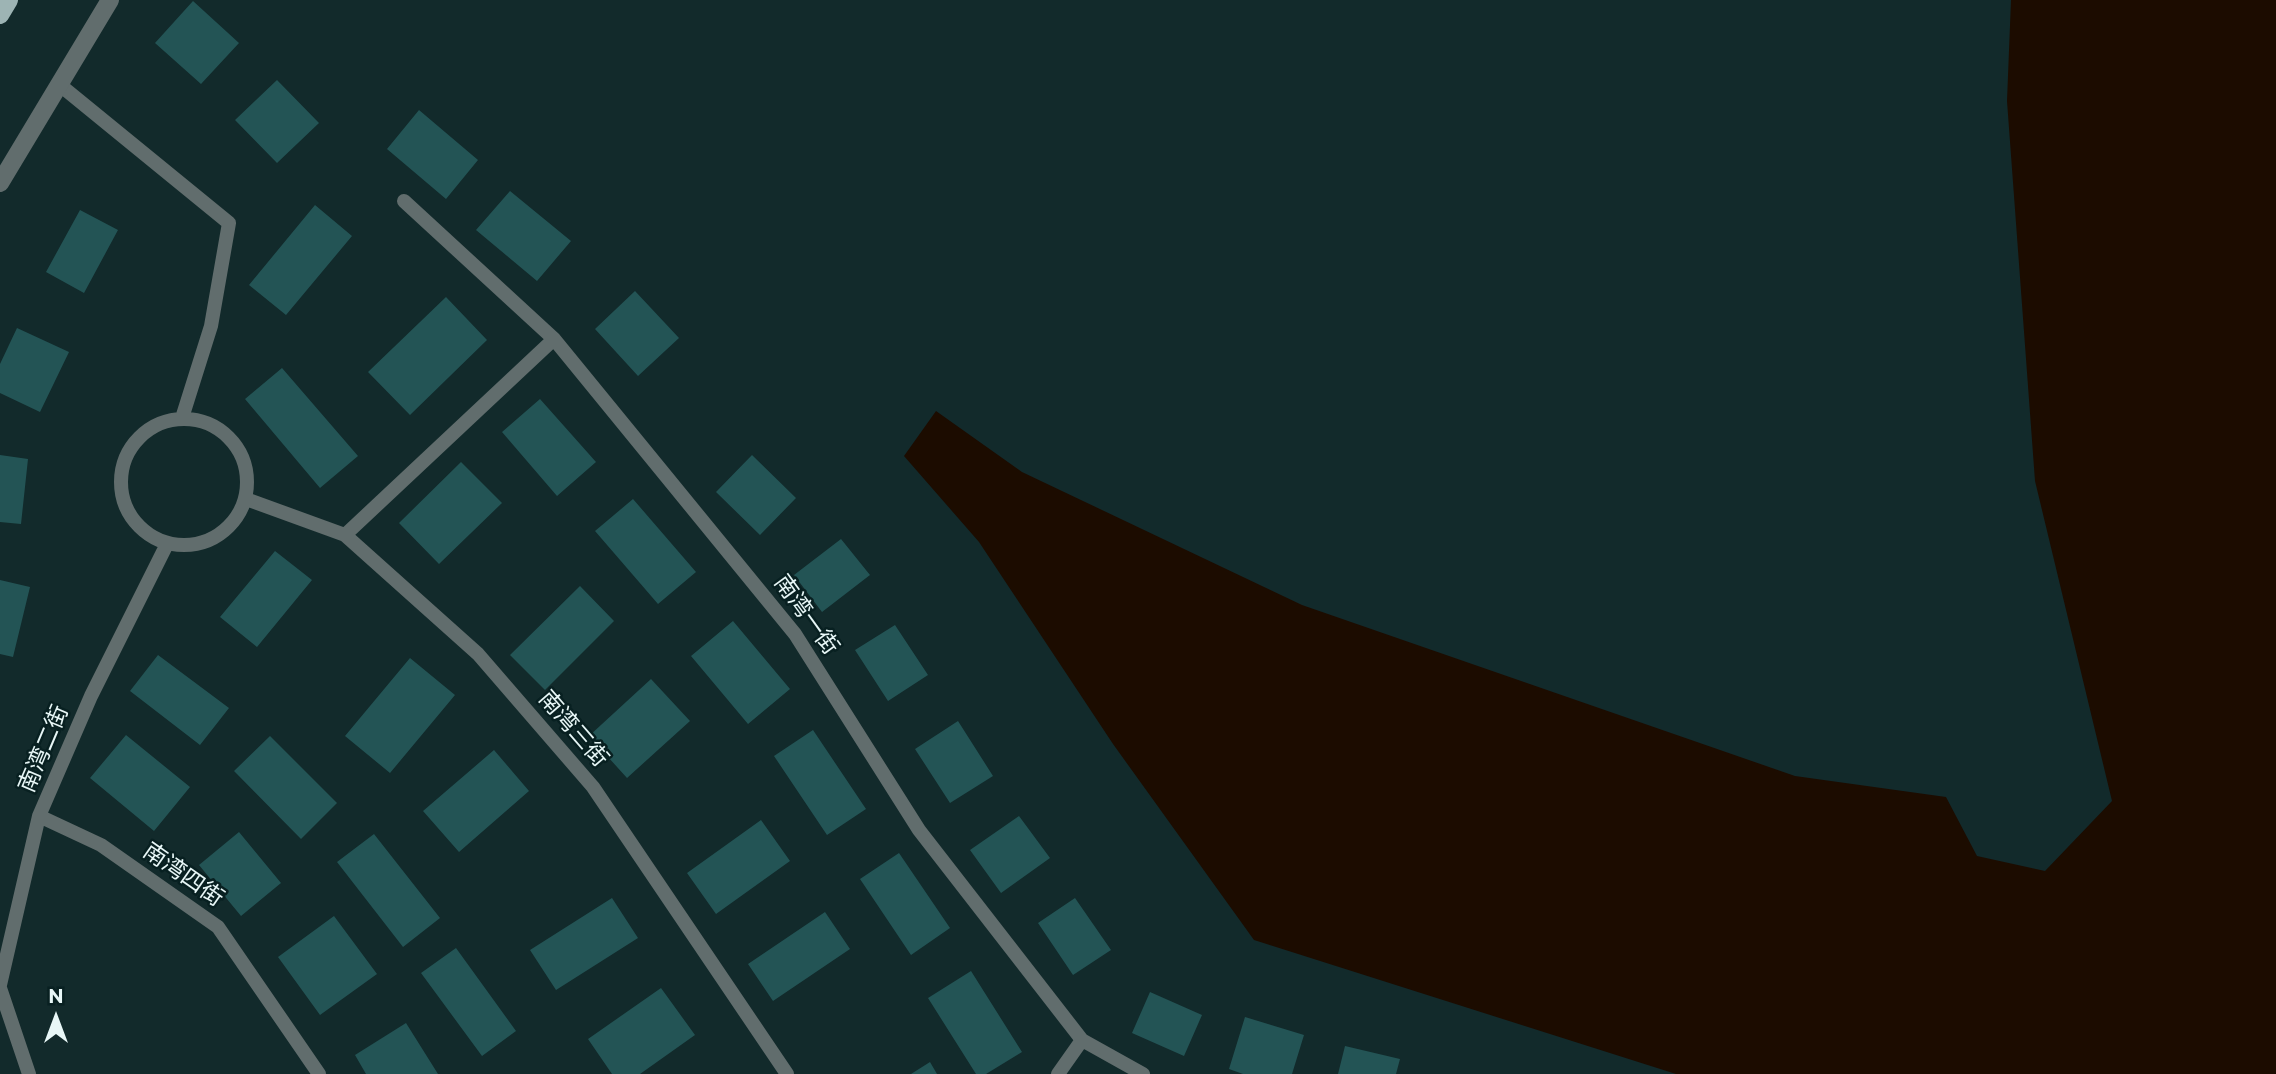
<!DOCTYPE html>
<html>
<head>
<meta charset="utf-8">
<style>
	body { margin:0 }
	#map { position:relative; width:2276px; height:1074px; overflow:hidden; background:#122a2b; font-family:Montserrat,sans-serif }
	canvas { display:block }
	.north { position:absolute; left:21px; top:983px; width:70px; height:70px; -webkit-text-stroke:5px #082021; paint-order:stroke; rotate:0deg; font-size:19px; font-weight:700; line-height:28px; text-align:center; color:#e8f7f7 }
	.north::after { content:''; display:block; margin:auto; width:24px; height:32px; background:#e8f7f7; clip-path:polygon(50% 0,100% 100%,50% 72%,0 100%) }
</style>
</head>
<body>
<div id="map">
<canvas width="2276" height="1074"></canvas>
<div class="north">N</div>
</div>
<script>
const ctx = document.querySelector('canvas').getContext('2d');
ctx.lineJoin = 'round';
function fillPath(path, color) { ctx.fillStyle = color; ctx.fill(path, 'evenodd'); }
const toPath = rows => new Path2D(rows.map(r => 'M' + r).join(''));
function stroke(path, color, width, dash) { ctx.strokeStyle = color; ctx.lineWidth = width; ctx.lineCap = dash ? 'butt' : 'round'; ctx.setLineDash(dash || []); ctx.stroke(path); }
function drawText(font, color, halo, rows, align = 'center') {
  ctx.font = font + ' Montserrat,"Noto Sans SC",sans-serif'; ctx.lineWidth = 5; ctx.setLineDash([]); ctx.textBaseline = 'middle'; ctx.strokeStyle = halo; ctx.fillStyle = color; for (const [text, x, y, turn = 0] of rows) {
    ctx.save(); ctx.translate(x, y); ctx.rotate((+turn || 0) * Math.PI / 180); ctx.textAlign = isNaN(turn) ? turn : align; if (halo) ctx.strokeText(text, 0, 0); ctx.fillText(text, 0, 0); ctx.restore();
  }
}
fillPath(toPath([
	[2011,0,2276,0,2276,1074,1676,1074,1254,940,1113,744,979,542,904,456,936,411,1022,472,1302,605,1795,776,1946,797,1977,856,2045,871,2112,801,2035,481,2007,101]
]), '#1c0c00');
fillPath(toPath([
	[193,1,239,43,201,84,155,43],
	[277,80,319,123,277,163,235,120],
	[419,110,478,160,446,199,387,149],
	[510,191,571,241,537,281,476,230],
	[315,205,352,236,286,315,249,285],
	[80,210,118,230,84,293,46,272],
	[635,291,679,338,638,376,595,329],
	[446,297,487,340,410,415,368,372],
	[17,328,69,352,40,412,0,393,0,364],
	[282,368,358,456,320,488,245,399],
	[540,399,596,462,557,496,502,432],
	[0,455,28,459,21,524,0,522],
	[752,455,796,498,760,535,716,492],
	[461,462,502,503,439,564,399,523],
	[633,499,696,572,658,604,595,531],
	[841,539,870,575,822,612,794,575],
	[275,551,312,580,257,647,220,617],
	[0,580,30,587,13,657,0,654],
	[580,586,614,621,545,690,510,655],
	[733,621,790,689,748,724,691,656],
	[895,625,928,675,888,701,855,650],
	[158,655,229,708,200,745,130,691],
	[410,658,455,695,390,773,345,736],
	[651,679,690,721,627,778,589,736],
	[958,721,993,776,950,803,915,749],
	[813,730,866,809,827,835,774,756],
	[126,735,190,787,154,831,90,778],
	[270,736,337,803,301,839,234,771],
	[494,750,529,791,459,852,423,811],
	[1019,816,1050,858,1001,893,970,850],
	[761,820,790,861,716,914,687,873],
	[239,832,281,883,241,916,199,865],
	[374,834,440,918,403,947,337,862],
	[899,853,950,928,911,955,860,879],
	[612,898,638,938,556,990,530,950],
	[1075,898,1111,950,1073,975,1038,923],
	[825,912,850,949,773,1001,748,964],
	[334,916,377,974,320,1015,278,957],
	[456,948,516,1031,482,1056,421,973],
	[971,971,1022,1052,986,1074,976,1074,928,998],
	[661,988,695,1035,640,1074,612,1074,588,1039],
	[1150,992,1202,1015,1184,1056,1132,1033],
	[1245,1017,1304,1035,1292,1074,1243,1074,1229,1069],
	[406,1023,438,1074,366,1074,355,1055],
	[1345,1046,1400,1059,1396,1074,1338,1074],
	[930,1062,937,1074,911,1074]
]), '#235455');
stroke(toPath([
	[60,85,229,223,211,326,182,418],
	[404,201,554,339,795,634,919,830,1082,1040,1143,1074],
	'121 482a63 63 0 1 1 126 0a63 63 0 1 1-126 0Z',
	[246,499,345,535,478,654,593,787,787,1074],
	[345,535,554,339],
	[39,816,101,845,218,927,319,1074],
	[0,985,39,816,91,696,167,544],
	[0,988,29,1074],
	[1058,1074,1082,1040]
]), '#616d6d', 14);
stroke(toPath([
	[0,183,110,0]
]), '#616d6d', 18);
stroke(toPath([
	[0,15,9,0]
]), '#9db4b4', 18);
drawText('23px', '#e8f7f7', '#082021', [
	["南湾一街",806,615,54],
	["南湾三街",573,729,49],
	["南湾二街",44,749,-67],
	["南湾四街",183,875,35]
]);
</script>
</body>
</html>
